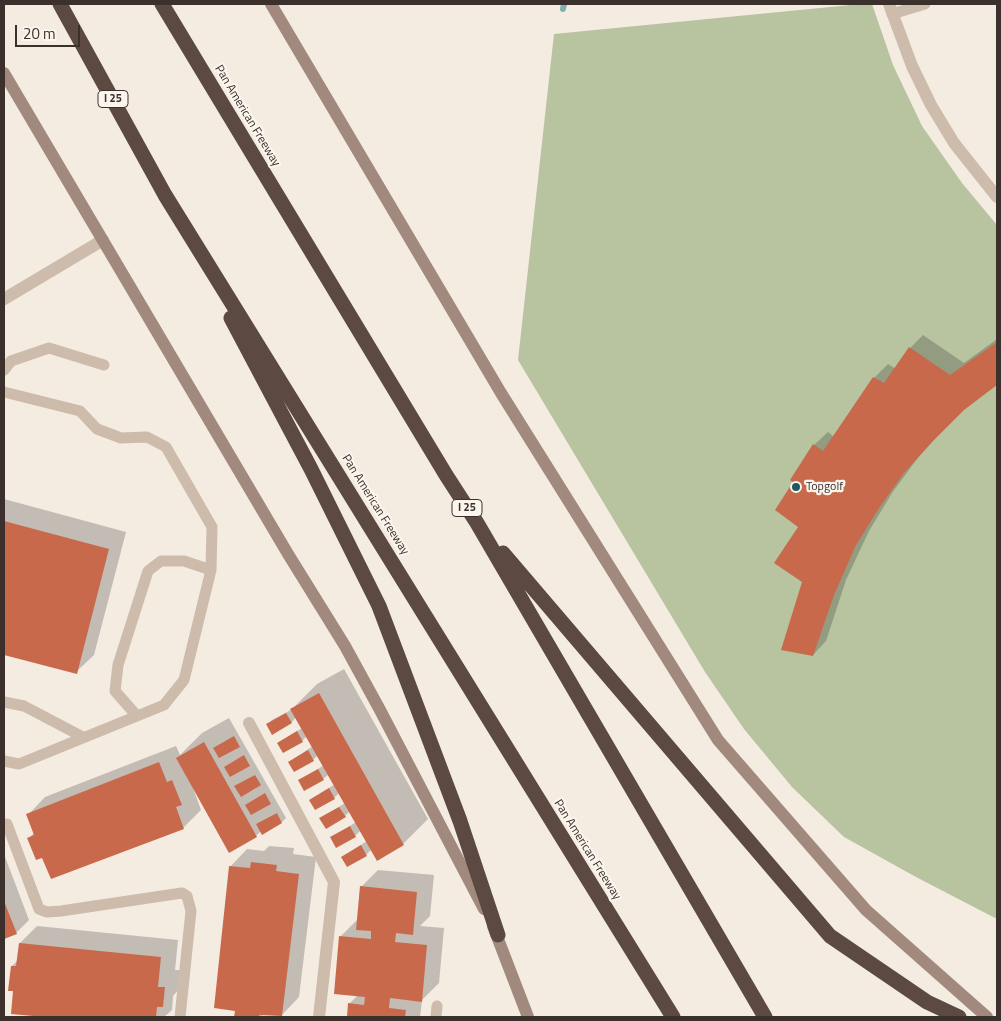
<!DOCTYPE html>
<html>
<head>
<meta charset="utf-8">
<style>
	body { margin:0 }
	#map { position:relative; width:1001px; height:1021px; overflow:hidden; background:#f4ebe1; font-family:"Titillium Web",sans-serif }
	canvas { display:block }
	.frame { position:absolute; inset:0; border:5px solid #3b302b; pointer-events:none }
	.scale { position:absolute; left:15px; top:25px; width:65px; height:22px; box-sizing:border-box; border:2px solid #3b302b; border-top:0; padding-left:6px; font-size:15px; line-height:18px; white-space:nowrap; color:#3b302b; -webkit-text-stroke:4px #fbf5ee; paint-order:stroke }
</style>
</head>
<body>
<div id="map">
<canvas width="1001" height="1021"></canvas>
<div class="frame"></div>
<div class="scale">20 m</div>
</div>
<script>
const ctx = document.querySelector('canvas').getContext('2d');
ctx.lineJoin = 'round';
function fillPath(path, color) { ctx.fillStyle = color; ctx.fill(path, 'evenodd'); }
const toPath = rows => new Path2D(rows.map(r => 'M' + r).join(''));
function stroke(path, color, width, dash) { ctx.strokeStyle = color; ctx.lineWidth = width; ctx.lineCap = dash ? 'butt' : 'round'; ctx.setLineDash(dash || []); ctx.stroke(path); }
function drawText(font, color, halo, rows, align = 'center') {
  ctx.font = font + ' "Titillium Web",sans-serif'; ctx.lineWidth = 4.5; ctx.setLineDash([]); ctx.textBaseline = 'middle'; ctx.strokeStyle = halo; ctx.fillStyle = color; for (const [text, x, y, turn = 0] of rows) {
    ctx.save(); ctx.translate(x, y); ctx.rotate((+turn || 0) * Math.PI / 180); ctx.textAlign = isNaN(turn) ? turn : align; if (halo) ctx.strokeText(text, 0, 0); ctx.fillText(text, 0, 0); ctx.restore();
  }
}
fillPath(toPath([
	[861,4,872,4,893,65,922,126,962,183,997,225,997,919,916,877,844,837,792,787,744,729,705,672,518,360,554,34]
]), '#b8c4a0');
fillPath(toPath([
	[923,335,964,363,997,339,997,384,963,410,943,429,917,459,892,493,869,531,846,580,826,641,813,655,804,582,795,482,791,480,814,445,828,432,834,437,874,378,888,364,896,369,910,348],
	[4,499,126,532,94,655,76,672,4,654],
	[344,669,428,819,403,844,372,849,366,855,342,857,367,841,361,830,355,836,331,838,356,822,350,811,345,816,321,818,345,803,339,793,334,798,310,800,335,784,329,774,323,779,304,789,299,781,324,765,318,755,313,760,289,762,313,746,307,736,302,741,278,743,302,728,296,717,292,722,273,733,268,724,272,720,291,710,317,684],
	[229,718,286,818,282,822,261,831,256,836,194,787,193,788,201,810,183,828,42,857,29,838,35,832,28,815,45,797,176,746,180,755,202,733],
	[269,846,294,848,293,854,316,857,299,997,282,1015,264,1014,260,1017,236,1017,230,867,247,849,264,851],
	[4,854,29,920,16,933,7,937,4,940],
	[378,870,434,875,430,916,420,926,444,928,439,983,422,1000,420,1017,348,1017,349,1004,358,995,341,936,358,919,361,887],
	[37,926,178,940,175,970,182,970,180,988,173,996,172,1010,164,1017,56,1017,13,1013,15,990,12,966,18,960,20,943]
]), '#0003');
stroke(toPath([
	[563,9,564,4]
]), '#7fb0b2', 6);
fillPath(toPath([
	[997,342,997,385,964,410,933,441,904,473,879,508,856,545,834,595,813,656,781,650,802,582,774,563,798,527,775,510,793,482,790,480,813,444,823,451,873,377,884,383,909,347,950,375],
	[4,521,109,549,77,674,4,655],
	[319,693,404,845,377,861,290,709],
	[286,713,292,723,272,735,266,724],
	[297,731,303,742,283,753,277,743],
	[234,736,240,747,219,758,213,748],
	[204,742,257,837,229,853,176,758],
	[308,750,314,761,294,772,288,762],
	[244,755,250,766,230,777,224,767],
	[159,762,167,782,172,780,182,805,176,807,184,829,51,879,42,858,36,860,27,838,34,835,26,814],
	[318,769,324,780,304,791,298,780],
	[255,775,261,785,241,797,234,786],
	[329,788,335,799,315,810,309,800],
	[265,793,271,804,251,815,245,805],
	[339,807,346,817,326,829,319,818],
	[277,813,282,823,262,835,256,824],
	[350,826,356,837,336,848,330,837],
	[361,845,367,856,347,867,341,857],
	[251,862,277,865,276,871,299,874,282,1016,259,1015,259,1017,234,1017,235,1011,214,1008,229,866,250,868],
	[360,886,417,892,413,935,396,933,395,942,427,945,422,1002,390,998,389,1008,406,1010,405,1017,347,1017,348,1003,364,1005,365,997,334,994,339,936,371,939,371,931,356,930],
	[4,901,17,934,4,939],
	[19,943,161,957,158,987,165,987,163,1007,157,1007,156,1017,44,1017,11,1014,13,991,8,991,11,966,16,966]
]), '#c8694b');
stroke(toPath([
	[892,14,925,4],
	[4,370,11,361,49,348,104,365],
	[4,392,80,411,97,429,121,438,147,437,166,447,212,527,211,570,184,680,164,705,19,764,4,761],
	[4,702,24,706,83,737],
	[137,716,115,691,118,665,148,571,161,561,184,561,211,570],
	[7,824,39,909,47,912,61,911,182,893,187,896,191,911,180,1017],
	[436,1017,437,1006]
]), '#cdbbac', 11);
stroke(toPath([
	[889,4,912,66,931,105,954,143,997,197],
	[4,299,103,240],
	[249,723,334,882,319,1017]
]), '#cdbbac', 12);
stroke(toPath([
	[271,4,501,393,718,740,866,910,987,1017],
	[4,73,288,554,345,646,380,710,484,909],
	[493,926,528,1017]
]), '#a18a7d', 12);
stroke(toPath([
	[60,4,165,195,673,1017],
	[162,4,446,475,477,523,765,1017],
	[231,318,311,469,379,606,460,821,498,935],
	[503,553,830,936,927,1002,959,1017]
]), '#5c4a42', 15);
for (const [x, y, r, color] of [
	[796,487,5,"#1f5a5e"]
]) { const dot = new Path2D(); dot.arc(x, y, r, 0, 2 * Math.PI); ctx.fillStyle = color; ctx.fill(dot); stroke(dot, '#fbf5ee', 2); }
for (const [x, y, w] of [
	[113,99,30],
	[467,508,30]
]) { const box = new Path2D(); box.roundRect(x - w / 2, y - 8.5, w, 17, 4); ctx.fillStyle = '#fbf5ee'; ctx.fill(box); stroke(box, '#3b302b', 1); }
drawText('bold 11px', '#3b302b', null, [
	["I 25",113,99],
	["I 25",467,508]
]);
drawText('12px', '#3b302b', '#fbf5ee', [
	["Pan American Freeway",247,116,59],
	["Pan American Freeway",375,505,58],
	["Pan American Freeway",587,850,58]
]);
drawText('12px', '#3b302b', '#fbf5ee', [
	["Topgolf",806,487]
], 'left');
</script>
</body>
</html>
